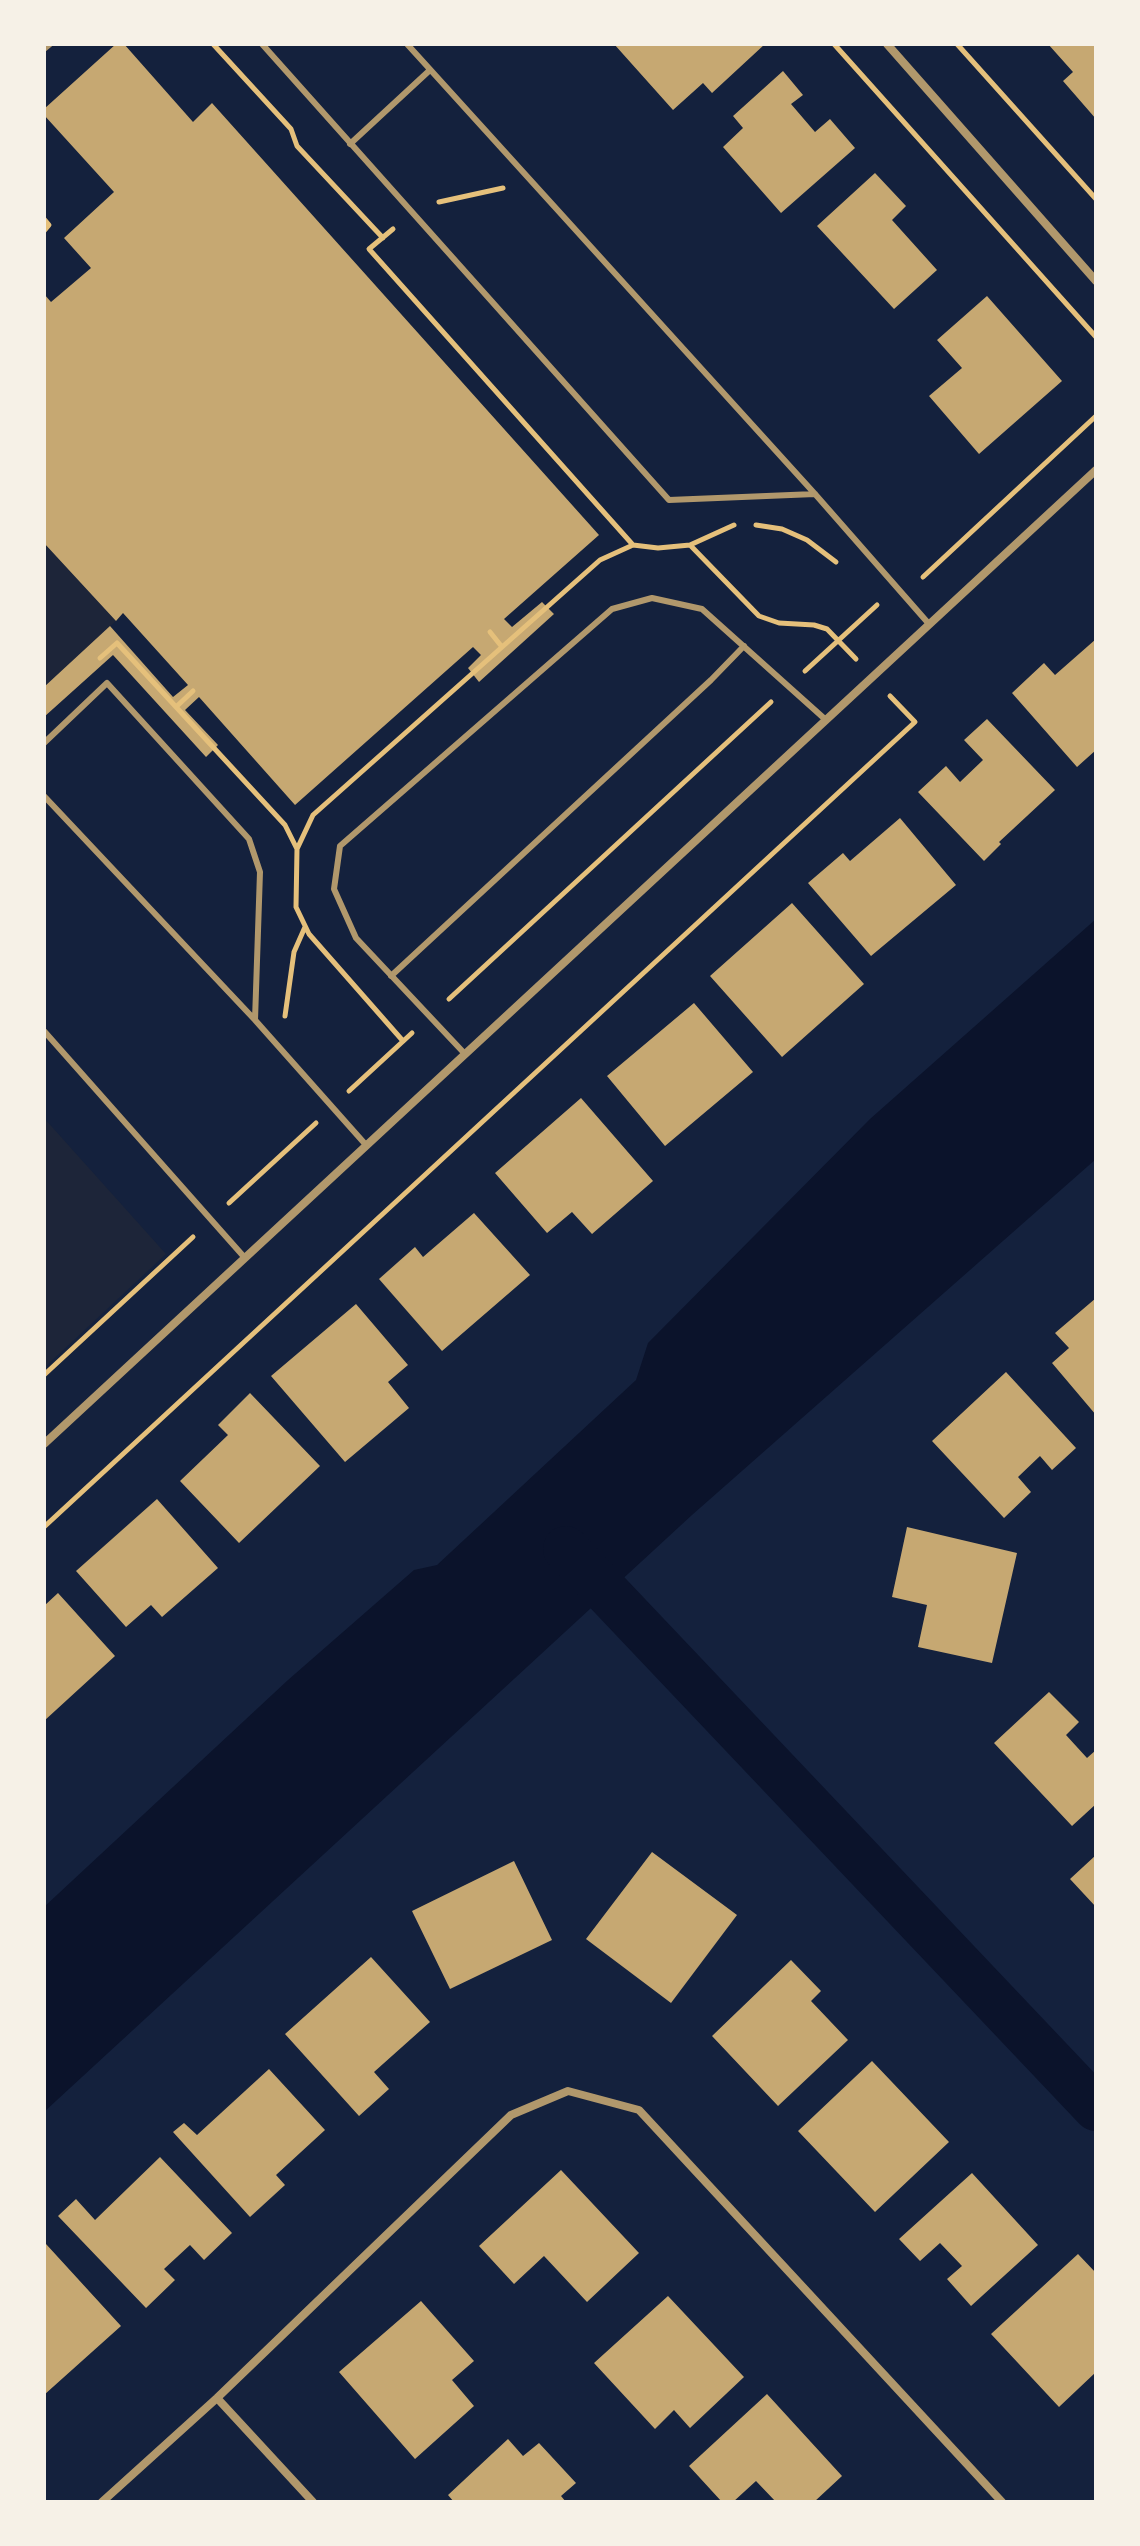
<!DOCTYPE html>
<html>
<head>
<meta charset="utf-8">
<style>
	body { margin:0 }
	#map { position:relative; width:1140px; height:2546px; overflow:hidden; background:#14213d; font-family:Quicksand,sans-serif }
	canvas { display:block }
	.frame { position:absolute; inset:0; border:46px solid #f6f1e7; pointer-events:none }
</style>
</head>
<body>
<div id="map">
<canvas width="1140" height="2546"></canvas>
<div class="frame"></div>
</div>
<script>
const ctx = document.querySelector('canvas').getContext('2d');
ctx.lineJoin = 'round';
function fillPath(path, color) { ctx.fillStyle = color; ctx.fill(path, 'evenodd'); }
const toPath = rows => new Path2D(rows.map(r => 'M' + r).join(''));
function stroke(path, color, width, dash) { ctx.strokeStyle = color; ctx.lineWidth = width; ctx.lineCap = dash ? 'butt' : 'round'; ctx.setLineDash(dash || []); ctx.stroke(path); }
fillPath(toPath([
	[44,543,116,621,44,687],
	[44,1118,166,1254,44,1368]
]), '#1d2539');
fillPath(toPath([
	[1096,919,1096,1159,692,1515,44,2112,44,1907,288,1680,414,1570,437,1565,636,1380,648,1343,870,1119]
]), '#0b132b');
stroke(toPath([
	[566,1549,1096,2108]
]), '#0b132b', 46);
fillPath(toPath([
	[116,44,124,44,193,122,212,103,599,535,504,619,512,627,542,602,554,614,479,682,468,668,481,655,473,647,295,805,199,697,185,710,218,745,206,757,113,655,44,717,44,687,110,626,173,697,188,685,123,613,116,621,44,543,44,294,51,302,91,268,64,238,114,192,44,115,44,109],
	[614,44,765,44,712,93,703,83,673,110],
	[1048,44,1096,44,1096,119,1063,81,1073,72],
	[783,71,803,95,791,104,815,132,830,119,855,148,781,213,723,147,743,128,733,116],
	[875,173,906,206,892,220,937,270,894,309,817,226],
	[987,296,1062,381,979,454,929,396,962,368,937,340],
	[1096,639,1096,750,1077,767,1012,693,1044,663,1055,675],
	[987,719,1055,790,999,842,1001,844,984,861,918,792,946,766,960,782,983,760,964,740],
	[900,818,956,885,871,956,808,883,843,853,850,861],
	[792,903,864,984,782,1057,710,976],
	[694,1003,753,1072,665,1146,607,1076],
	[581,1098,653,1181,592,1234,572,1212,547,1233,495,1173],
	[474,1213,530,1275,442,1351,379,1279,415,1247,423,1257],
	[1096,1298,1096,1415,1052,1363,1069,1348,1055,1333],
	[356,1304,408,1365,388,1382,409,1408,345,1462,271,1376],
	[1006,1372,1076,1448,1052,1470,1040,1456,1018,1477,1031,1492,1004,1518,932,1441],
	[250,1393,320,1466,239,1543,180,1481,228,1435,218,1425],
	[157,1499,218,1568,162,1617,151,1605,126,1627,76,1571],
	[907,1527,1017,1553,992,1663,918,1647,927,1605,892,1597],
	[58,1593,115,1656,44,1721,44,1606],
	[1049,1692,1079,1722,1066,1735,1087,1758,1096,1750,1096,1804,1072,1826,994,1743],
	[652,1852,737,1915,671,2003,586,1939],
	[1096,1855,1096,1907,1070,1879],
	[514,1861,552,1940,450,1989,412,1911],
	[371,1957,430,2022,374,2072,389,2089,359,2116,285,2034],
	[791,1960,821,1991,811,2001,848,2040,778,2106,712,2036],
	[872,2061,949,2142,875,2212,798,2131],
	[269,2069,325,2130,276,2175,285,2185,250,2217,173,2132,184,2123,197,2135],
	[160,2157,232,2233,204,2260,190,2245,164,2269,175,2280,146,2308,58,2216,76,2199,95,2220],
	[561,2170,639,2253,587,2302,544,2256,514,2284,479,2246],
	[972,2173,1038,2245,971,2306,947,2279,962,2266,940,2243,920,2261,899,2239],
	[46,2244,121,2326,44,2395,44,2246],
	[1078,2254,1096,2273,1096,2372,1059,2407,991,2334],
	[668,2296,744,2377,690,2428,674,2410,655,2429,594,2363],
	[421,2301,474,2361,452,2380,474,2406,415,2459,339,2372],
	[767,2394,842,2476,814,2502,776,2502,756,2481,733,2502,722,2502,689,2466],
	[508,2439,523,2456,539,2443,576,2483,561,2496,566,2502,454,2502,448,2495]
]), '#c6a872');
stroke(toPath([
	[213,44,291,129,297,146,383,238],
	[834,44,1096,337],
	[957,44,1096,199],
	[439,202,503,188],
	[44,219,49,225,44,231],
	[393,229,369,249,633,545],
	[734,525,690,545,759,616,779,623,814,625,827,629,856,659],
	[756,525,782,529,807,540,836,562],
	[923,577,1096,416],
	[490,632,502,647],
	[100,658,117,643,285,825,297,849,313,815,600,560,633,545,658,548,690,545],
	[805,671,877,605],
	[176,707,193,691],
	[297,849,296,907,309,934,403,1041],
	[449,999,771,702],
	[285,1016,294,952,305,927],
	[349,1091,412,1033],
	[229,1203,316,1123],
	[44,1375,193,1237],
	[44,1527,915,722,890,696]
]), '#e5c07b', 5);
stroke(toPath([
	[262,44,669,500,815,494],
	[407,44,815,494,929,624],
	[44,49,50,44],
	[350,144,430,70],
	[44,743,107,683,249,839,260,872,255,1020,366,1145],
	[44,796,255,1020],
	[391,976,711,680,744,646],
	[44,1031,245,1258],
	[465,1054,356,938,334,889,340,846,612,609,652,598,702,609,826,720]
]), '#b1986c', 6);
stroke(toPath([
	[887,44,1096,281],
	[44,1444,1096,470],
	[217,2398,313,2502],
	[102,2502,217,2398,511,2115,568,2091,639,2110,1002,2502]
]), '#b1986c', 8);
</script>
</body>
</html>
